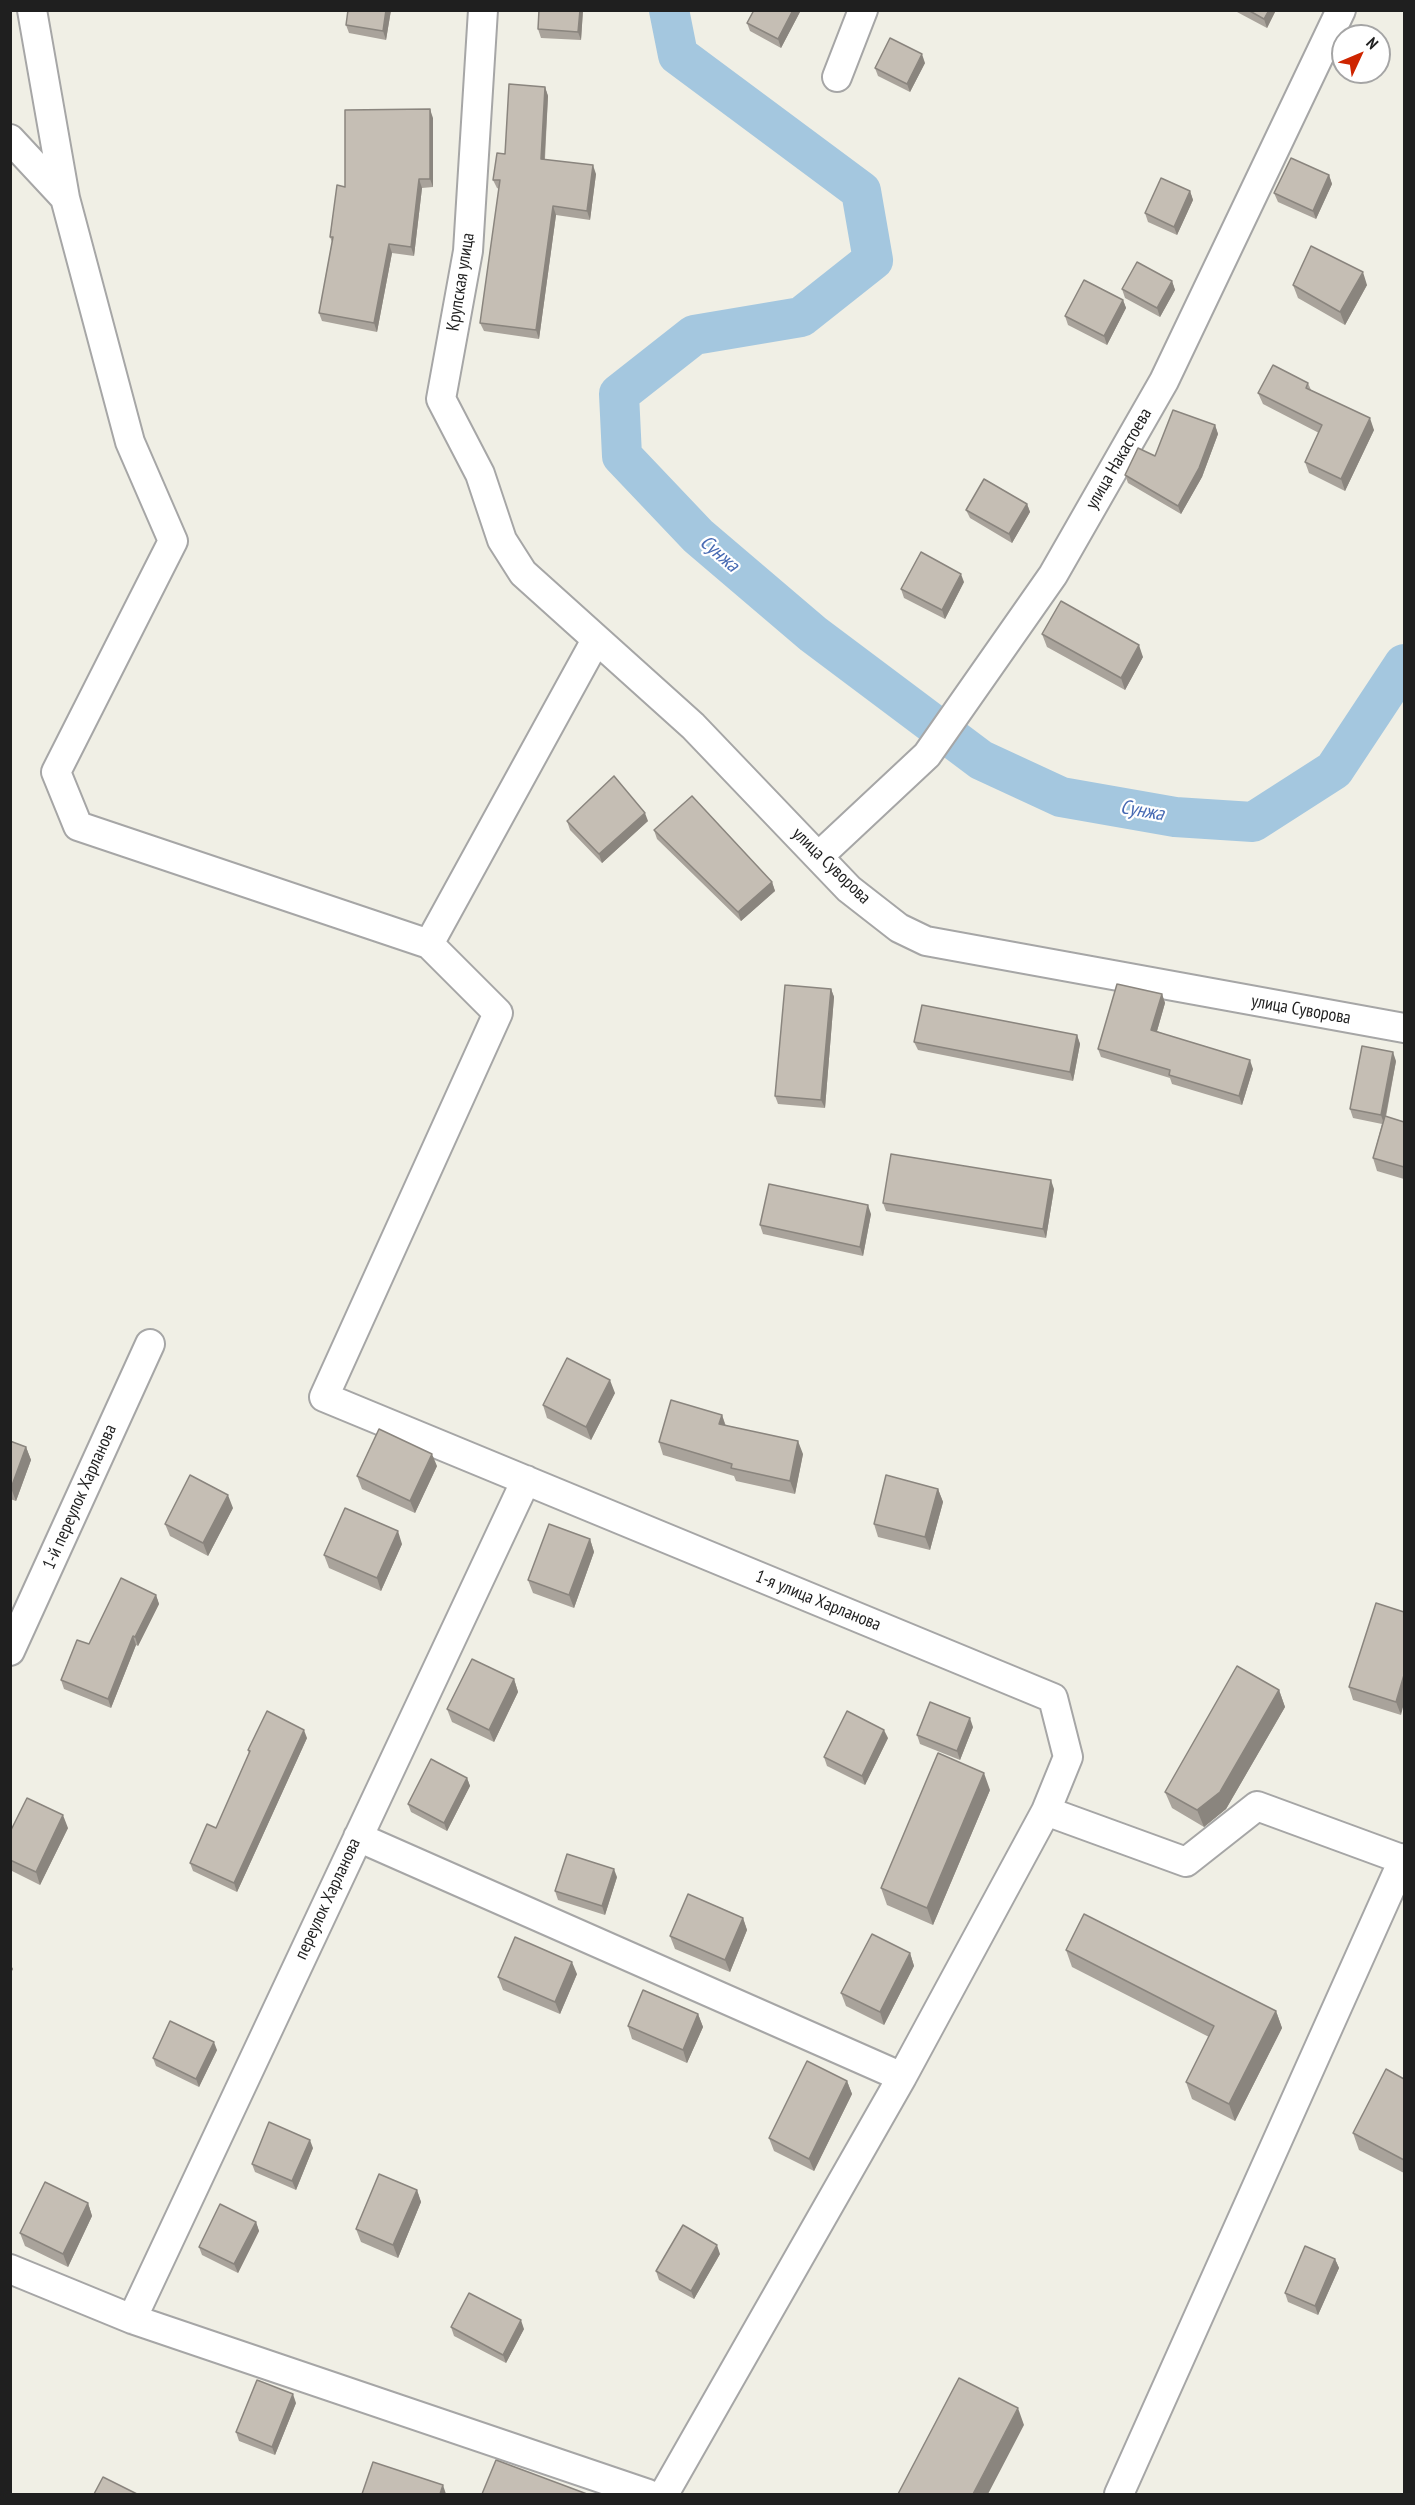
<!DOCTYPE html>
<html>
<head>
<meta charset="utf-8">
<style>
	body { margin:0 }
	#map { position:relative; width:1415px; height:2505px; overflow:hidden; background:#f0efe5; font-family:"PT Sans Narrow",sans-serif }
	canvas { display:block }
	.frame { position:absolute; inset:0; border:12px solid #1f1f1f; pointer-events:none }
	.north { position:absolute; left:1331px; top:24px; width:60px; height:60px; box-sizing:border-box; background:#fff; border:2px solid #a5a5a5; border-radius:50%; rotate:46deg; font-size:16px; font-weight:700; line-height:24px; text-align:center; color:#1f1f1f }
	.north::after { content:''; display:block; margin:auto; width:21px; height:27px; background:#ce2500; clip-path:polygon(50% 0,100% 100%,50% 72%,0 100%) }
</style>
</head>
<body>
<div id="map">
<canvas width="1415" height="2505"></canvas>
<div class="frame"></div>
<div class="north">N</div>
</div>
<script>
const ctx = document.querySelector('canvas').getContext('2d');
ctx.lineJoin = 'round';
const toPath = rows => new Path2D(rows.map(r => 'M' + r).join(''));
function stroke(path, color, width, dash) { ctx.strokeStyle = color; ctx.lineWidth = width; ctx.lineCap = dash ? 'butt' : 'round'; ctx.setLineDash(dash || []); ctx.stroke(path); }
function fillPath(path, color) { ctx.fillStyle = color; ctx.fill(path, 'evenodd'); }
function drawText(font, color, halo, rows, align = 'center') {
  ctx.font = font + ' "PT Sans Narrow",sans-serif'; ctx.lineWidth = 4.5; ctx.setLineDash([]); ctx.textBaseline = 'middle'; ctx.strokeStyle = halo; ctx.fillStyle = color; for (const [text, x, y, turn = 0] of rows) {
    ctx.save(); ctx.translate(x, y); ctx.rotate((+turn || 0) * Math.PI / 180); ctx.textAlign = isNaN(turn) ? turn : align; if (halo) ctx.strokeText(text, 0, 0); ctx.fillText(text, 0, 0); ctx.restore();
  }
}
stroke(toPath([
	[669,10,678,55,861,191,873,260,801,317,694,335,619,394,622,456,698,536,813,634,981,760,1061,797,1175,817,1253,822,1334,770,1404,664]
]), '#a4c7df', 40);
const minor = toPath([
	[32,10,65,198,130,442,173,541,56,772,78,826,429,944,498,1013,324,1397,1053,1698,1068,1757,1046,1811,902,2077,664,2494],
	[483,10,468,251,441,399,480,474,502,540,523,573,693,726,849,889,899,928,926,941,1404,1028],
	[837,77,863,10],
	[10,139,65,198],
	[819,856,927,755,1053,575,1164,381,1341,10],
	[429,944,596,640],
	[10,1651,150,1344],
	[1046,1811,1186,1862,1257,1806,1404,1860],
	[358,1837,902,2077],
	[10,2269,132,2319,648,2494],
	[132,2319,526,1480],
	[1119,2494,1404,1858]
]);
stroke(minor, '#a6a6a6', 32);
stroke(minor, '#fff', 28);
fillPath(toPath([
	[391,10,386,40,349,33,346,25],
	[583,10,581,40,541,38,538,29],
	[754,10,801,10,781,48,750,31,747,23],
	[1236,10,1276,10,1267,28,1237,12],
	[925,63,910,92,878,76,875,68],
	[545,87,548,96,545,159,596,174,590,220,556,215,539,339,484,331,480,323,499,189,497,188,493,180,505,154],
	[433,118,433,187,422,188,414,256,392,253,377,332,322,321,319,313,332,242,330,237,345,187],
	[1329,175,1332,184,1316,219,1278,202,1274,193],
	[1190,191,1193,200,1177,235,1148,222,1145,213],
	[1172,281,1175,290,1160,317,1125,298,1122,289],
	[1293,285,1367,285,1345,325,1298,298],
	[1123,300,1126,308,1107,345,1068,325,1065,316],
	[1308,383,1311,390,1374,430,1345,491,1309,473,1305,462,1319,433,1263,404,1258,393],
	[1215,425,1218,434,1202,477,1181,514,1128,483,1125,475,1155,456],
	[1027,504,1030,512,1012,543,970,518,966,510],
	[964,582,945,619,904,598,901,589],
	[1042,634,1143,657,1125,690,1047,647],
	[567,821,648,821,602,863,570,830],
	[654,830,772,882,775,891,741,921,657,839],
	[831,989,834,997,825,1108,778,1104,775,1096],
	[1162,994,1165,1003,1157,1031,1253,1069,1242,1105,1172,1084,1170,1078,1101,1057,1098,1049],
	[1077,1035,1080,1044,1073,1081,918,1050,914,1042],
	[1396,1061,1386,1117,1404,1122,1404,1179,1377,1171,1373,1158,1382,1124,1353,1118,1350,1109],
	[1054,1189,1046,1238,886,1211,883,1203],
	[871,1214,863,1256,763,1234,760,1225],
	[615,1393,591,1440,547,1418,543,1405],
	[722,1415,726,1426,803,1454,795,1494,736,1481,734,1476,663,1455,659,1442],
	[10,1441,26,1447,31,1460,16,1501,10,1499],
	[437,1466,415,1513,362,1489,357,1476],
	[938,1489,943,1502,930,1550,878,1537,874,1524],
	[233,1508,208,1556,170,1536,165,1524],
	[590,1539,594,1552,574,1608,533,1593,528,1580],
	[402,1544,381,1591,329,1568,324,1555],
	[156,1595,159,1604,138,1646,136,1645,111,1708,64,1689,61,1680,89,1644],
	[1376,1603,1401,1715,1353,1700,1349,1687],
	[514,1679,518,1692,494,1742,452,1722,447,1709],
	[1279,1690,1285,1707,1226,1809,1204,1827,1172,1808,1165,1792],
	[973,1727,960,1760,920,1744,917,1735],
	[307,1738,237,1892,193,1871,190,1863,216,1828,249,1754,248,1750],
	[888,1738,865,1785,827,1766,824,1757],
	[467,1778,470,1786,447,1831,411,1812,408,1804],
	[990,1790,933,1925,887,1905,881,1888],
	[68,1828,40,1885,10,1870,10,1832],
	[617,1877,605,1915,558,1900,555,1891],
	[743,1918,747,1930,730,1972,675,1949,670,1936],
	[1066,1950,1276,2011,1282,2028,1235,2121,1192,2099,1186,2082,1209,2037,1072,1967],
	[910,1953,914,1966,884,2025,846,2006,841,1993],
	[577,1974,560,2014,503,1990,498,1977],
	[698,2014,703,2027,687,2063,632,2039,628,2026],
	[217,2050,199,2087,156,2066,153,2058],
	[1404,2079,1404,2173,1359,2150,1353,2133],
	[847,2081,852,2094,814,2171,774,2151,769,2138],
	[313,2148,296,2190,255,2172,252,2164],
	[417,2190,421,2202,398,2258,361,2242,356,2229],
	[88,2203,92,2216,68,2267,25,2246,20,2233],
	[256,2222,259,2231,238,2273,202,2255,199,2247],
	[720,2254,694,2299,659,2280,656,2271],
	[1335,2259,1339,2268,1318,2315,1288,2302,1285,2293],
	[451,2327,524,2329,506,2363,454,2336],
	[296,2403,275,2455,239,2441,236,2432]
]), '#a9a39b');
fillPath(toPath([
	[386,10,391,10,386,40,383,31],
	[580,10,583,10,581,40,578,32],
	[793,10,801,10,781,48,778,39],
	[1269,10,1276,10,1267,28,1264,19],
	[922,54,925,63,910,92,907,84],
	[545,87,548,96,544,167,541,159],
	[430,109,433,118,433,187,430,179],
	[593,165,596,174,590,220,587,211],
	[1329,175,1332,184,1316,219,1313,211],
	[419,179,422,188,414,256,411,247],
	[1190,191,1193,200,1177,235,1174,227],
	[553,206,556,215,539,339,536,330],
	[389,244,392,253,377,332,374,323],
	[1363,272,1367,285,1345,325,1340,312],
	[1172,281,1175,290,1160,317,1157,308],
	[1123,300,1126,308,1107,345,1104,336],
	[1370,418,1374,430,1345,491,1341,479],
	[1215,425,1218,434,1202,477,1181,514,1178,506],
	[1027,504,1030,512,1012,543,1009,534],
	[961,574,964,582,945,619,942,610],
	[1139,645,1143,657,1125,690,1121,678],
	[645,813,648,821,602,863,599,854],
	[772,882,775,891,741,921,738,912],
	[831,989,834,997,825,1108,821,1100],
	[1162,994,1165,1003,1155,1038,1151,1030],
	[1077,1035,1080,1044,1073,1081,1070,1072],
	[1393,1052,1396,1061,1384,1124,1381,1115],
	[1250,1060,1253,1069,1242,1105,1239,1096],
	[1051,1180,1054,1189,1046,1238,1043,1229],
	[868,1205,871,1214,863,1256,860,1247],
	[610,1380,615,1393,591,1440,586,1427],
	[722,1415,726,1428,719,1424],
	[798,1441,803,1454,795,1494,790,1481],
	[26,1447,31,1460,16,1501,11,1488],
	[432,1454,437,1466,415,1513,410,1501],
	[938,1489,943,1502,930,1550,925,1537],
	[228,1495,233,1508,208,1556,203,1543],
	[398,1531,402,1544,381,1591,377,1578],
	[590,1539,594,1552,574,1608,569,1595],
	[156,1595,159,1604,138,1646,135,1637],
	[133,1636,136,1645,111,1708,108,1699],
	[1404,1675,1404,1703,1401,1715,1396,1702],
	[514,1679,518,1692,494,1742,489,1730],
	[1279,1690,1285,1707,1226,1809,1204,1827,1197,1810],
	[970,1718,973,1727,960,1760,957,1751],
	[304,1730,307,1738,237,1892,234,1883],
	[884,1730,888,1738,865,1785,862,1776],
	[984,1773,990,1790,933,1925,927,1908],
	[467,1778,470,1786,447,1831,444,1823],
	[63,1815,68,1828,40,1885,36,1872],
	[614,1869,617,1877,605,1915,602,1906],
	[743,1918,747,1930,730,1972,725,1960],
	[910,1953,914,1966,884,2025,880,2012],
	[572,1962,577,1974,560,2014,555,2002],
	[10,1963,13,1969,10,1975],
	[1276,2011,1282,2028,1235,2121,1229,2104],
	[698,2014,703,2027,687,2063,683,2050],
	[214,2042,217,2050,199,2087,196,2079],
	[847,2081,852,2094,814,2171,809,2159],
	[310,2140,313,2148,296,2190,292,2181],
	[417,2190,421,2202,398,2258,393,2245],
	[88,2203,92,2216,68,2267,63,2254],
	[256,2222,259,2231,238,2273,234,2264],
	[717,2245,720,2254,694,2299,691,2291],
	[1335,2259,1339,2268,1318,2315,1315,2306],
	[521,2320,524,2329,506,2363,503,2355],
	[293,2394,296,2403,275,2455,272,2447],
	[1018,2408,1024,2425,988,2494,973,2494],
	[443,2485,446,2494,440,2494]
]), '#8a857e');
const building = toPath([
	[348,10,386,10,383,31,346,25,348,10],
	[539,10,580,10,578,32,538,29,539,10],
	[754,10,793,10,778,39,747,23,754,10],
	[1248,10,1269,10,1264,19,1248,10],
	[890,38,922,54,907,84,875,68,890,38],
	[509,84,545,87,541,159,593,165,587,211,553,206,536,330,480,323,500,180,493,180,497,153,505,154,509,84],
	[430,109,430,179,419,179,411,247,389,244,374,323,319,313,333,237,330,237,337,185,345,187,345,110,430,109],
	[1291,158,1329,175,1313,211,1274,193,1291,158],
	[1161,178,1190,191,1174,227,1145,213,1161,178],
	[1311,246,1363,272,1340,312,1293,285,1311,246],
	[1137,262,1172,281,1157,308,1122,289,1137,262],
	[1084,280,1123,300,1104,336,1065,316,1084,280],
	[1273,365,1308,383,1306,388,1370,418,1341,479,1305,462,1322,425,1258,393,1273,365],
	[1173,410,1215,425,1199,468,1178,506,1125,475,1138,448,1155,456,1173,410],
	[984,479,1027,504,1009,534,966,510,984,479],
	[921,552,961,574,942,610,901,589,921,552],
	[1061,601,1139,645,1121,678,1042,634,1061,601],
	[614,776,645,813,599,854,567,821,614,776],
	[692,796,772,882,738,912,654,830,692,796],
	[1117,984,1162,994,1151,1030,1250,1060,1239,1096,1169,1075,1170,1070,1098,1049,1117,984],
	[785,985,831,989,821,1100,775,1096,785,985],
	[922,1005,1077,1035,1070,1072,914,1042,922,1005],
	[1362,1046,1393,1052,1381,1115,1350,1109,1362,1046],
	[1385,1116,1404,1122,1404,1167,1373,1158,1385,1116],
	[891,1154,1051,1180,1043,1229,883,1203,891,1154],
	[769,1184,868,1205,860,1247,760,1225,769,1184],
	[567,1358,610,1380,586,1427,543,1405,567,1358],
	[671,1400,722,1415,719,1424,798,1441,790,1481,731,1468,732,1464,659,1442,671,1400],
	[379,1429,432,1454,410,1501,357,1476,379,1429],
	[10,1441,26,1447,11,1488,10,1488,10,1441],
	[190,1475,228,1495,203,1543,165,1524,190,1475],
	[886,1475,938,1489,925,1537,874,1524,886,1475],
	[345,1508,398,1531,377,1578,324,1555,345,1508],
	[549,1524,590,1539,569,1595,528,1580,549,1524],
	[121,1578,156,1595,135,1637,133,1636,108,1699,61,1680,77,1640,89,1644,121,1578],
	[1376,1603,1404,1612,1404,1675,1396,1702,1349,1687,1376,1603],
	[472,1659,514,1679,489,1730,447,1709,472,1659],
	[1237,1666,1279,1690,1220,1792,1197,1810,1165,1792,1237,1666],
	[930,1702,970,1718,957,1751,917,1735,930,1702],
	[267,1711,304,1730,234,1883,190,1863,207,1824,216,1828,250,1751,248,1750,267,1711],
	[847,1711,884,1730,862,1776,824,1757,847,1711],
	[938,1753,984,1773,927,1908,881,1888,938,1753],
	[431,1759,467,1778,444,1823,408,1804,431,1759],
	[27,1798,63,1815,36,1872,10,1860,10,1832,27,1798],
	[567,1854,614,1869,602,1906,555,1891,567,1854],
	[688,1894,743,1918,725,1960,670,1936,688,1894],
	[1084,1914,1276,2011,1229,2104,1186,2082,1214,2026,1066,1950,1084,1914],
	[872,1934,910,1953,880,2012,841,1993,872,1934],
	[515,1937,572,1962,555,2002,498,1977,515,1937],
	[643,1990,698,2014,683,2050,628,2026,643,1990],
	[170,2021,214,2042,196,2079,153,2058,170,2021],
	[807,2061,847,2081,809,2159,769,2138,807,2061],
	[1386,2069,1404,2079,1404,2160,1353,2133,1386,2069],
	[269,2122,310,2140,292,2181,252,2164,269,2122],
	[379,2174,417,2190,393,2245,356,2229,379,2174],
	[45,2182,88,2203,63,2254,20,2233,45,2182],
	[220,2204,256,2222,234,2264,199,2247,220,2204],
	[683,2225,717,2245,691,2291,656,2271,683,2225],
	[1305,2246,1335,2259,1315,2306,1285,2293,1305,2246],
	[469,2293,521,2320,503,2355,451,2327,469,2293],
	[959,2378,1018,2408,973,2494,898,2494,959,2378],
	[257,2380,293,2394,272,2447,236,2432,257,2380],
	[496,2460,587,2494,482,2494,496,2460],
	[373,2462,443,2485,440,2494,362,2494,373,2462],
	[103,2477,137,2494,94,2494,103,2477]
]);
fillPath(building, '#c5beb4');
stroke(building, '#8a857e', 1.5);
drawText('18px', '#1f1f1f', '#fff', [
	["Крупская улица",461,282,-81],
	["улица Накастоева",1119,459,-60],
	["улица Суворова",831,866,44],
	["улица Суворова",1301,1010,10],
	["1-й переулок Харланова",80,1497,-66],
	["1-я улица Харланова",818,1601,22],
	["переулок Харланова",328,1899,-65]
]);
drawText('italic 20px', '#476ab3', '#fff', [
	["Сунжа",719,554,41],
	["Сунжа",1142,811,10]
]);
</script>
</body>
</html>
